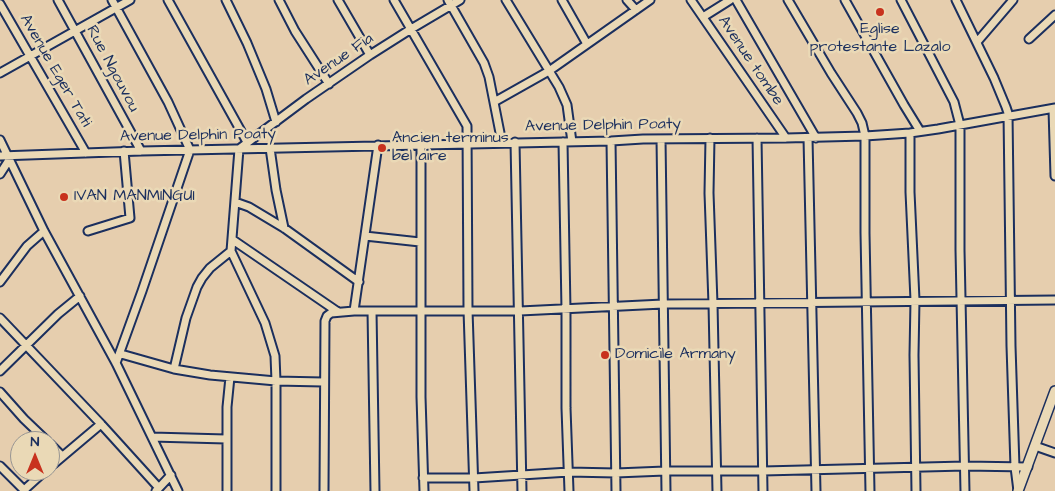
<!DOCTYPE html>
<html>
<head>
<meta charset="utf-8">
<style>
	body { margin:0 }
	#map { position:relative; width:1055px; height:491px; overflow:hidden; background:#e6ceae; font-family:"Architects Daughter",sans-serif }
	canvas { display:block }
	.north { position:absolute; left:10px; top:431px; width:50px; height:50px; box-sizing:border-box; background:#ead9b6; border:1px solid #979593; border-radius:50%; rotate:0deg; font-size:14px; font-weight:700; line-height:20px; text-align:center; color:#1b2f5e }
	.north::after { content:''; display:block; margin:auto; width:18px; height:22px; background:#c8321e; clip-path:polygon(50% 0,100% 100%,50% 72%,0 100%) }
</style>
</head>
<body>
<div id="map">
<canvas width="1055" height="491"></canvas>
<div class="north">N</div>
</div>
<script>
const ctx = document.querySelector('canvas').getContext('2d');
ctx.lineJoin = 'round';
const toPath = rows => new Path2D(rows.map(r => 'M' + r).join(''));
function stroke(path, color, width, dash) { ctx.strokeStyle = color; ctx.lineWidth = width; ctx.lineCap = dash ? 'butt' : 'round'; ctx.setLineDash(dash || []); ctx.stroke(path); }
function drawText(font, color, halo, rows, align = 'center') {
  ctx.font = font + ' "Architects Daughter",sans-serif'; ctx.lineWidth = 5; ctx.setLineDash([]); ctx.textBaseline = 'middle'; ctx.strokeStyle = halo; ctx.fillStyle = color; for (const [text, x, y, turn = 0] of rows) {
    ctx.save(); ctx.translate(x, y); ctx.rotate((+turn || 0) * Math.PI / 180); ctx.textAlign = isNaN(turn) ? turn : align; if (halo) ctx.strokeText(text, 0, 0); ctx.fillText(text, 0, 0); ctx.restore();
  }
}
const minor = toPath([
	[58,0,141,151],
	[112,0,168,102,190,150,142,291,116,363],
	[168,0,247,142],
	[226,0,247,43,266,89,276,122],
	[279,0,295,31,329,84],
	[338,0,370,55],
	[394,0,467,126,468,310,474,491],
	[448,0,484,63,489,77,502,143],
	[506,0,559,87,567,105,572,142],
	[562,0,587,44],
	[627,0,636,10],
	[691,0,786,138],
	[736,0,816,138],
	[788,0,831,73,857,113,862,123,865,136,865,233,870,491],
	[845,0,904,105,920,131],
	[901,0,954,102,960,125,960,250,965,491],
	[956,0,994,78,1006,107,1008,113,1011,346,1015,467,1018,491],
	[0,4,86,153],
	[703,17,730,0],
	[1029,39,1055,15],
	[977,42,1013,0],
	[0,73,130,0],
	[494,102,549,71,650,0],
	[1053,109,1055,176],
	[910,133,910,192,915,300,914,355,916,491],
	[710,138,709,193,713,304,717,491],
	[757,138,763,491],
	[808,138,816,491],
	[661,139,666,491],
	[0,140,44,231,116,363,178,491],
	[611,141,616,491],
	[515,142,522,491],
	[563,142,566,310,566,408,569,491],
	[421,145,421,397,424,491],
	[270,148,276,190,284,228],
	[0,156,141,151,611,141,643,139,786,138,865,136,910,133,938,129,1055,108],
	[0,174,9,160],
	[235,202,249,207,284,228,359,282],
	[88,231,130,218,124,151],
	[365,236,420,242],
	[233,240,338,312],
	[0,282,27,246,44,231],
	[354,311,378,145],
	[372,311,375,491],
	[0,318,101,424,159,488],
	[121,354,174,369,210,375,276,381,323,382],
	[174,369,186,318,197,287,202,278,210,268,231,251],
	[0,371,58,314,80,296],
	[0,392,24,419,47,441],
	[152,437,226,439],
	[50,444,62,456],
	[1035,446,1055,453],
	[0,466,25,491],
	[50,467,101,424],
	[423,478,474,478,569,472,616,473,665,471,763,471,965,466,1028,467],
	[24,490,45,471],
	[156,491,171,475],
	[227,491,227,407,230,377],
	[276,491,276,381,275,356,265,323,231,251,239,149,306,99,370,55,411,29,460,0],
	[324,491,325,321,327,316,331,313,354,311,520,311,663,304,1055,300]
]);
const tertiary = toPath([
	[1018,491,1055,391]
]);
stroke(minor, '#1b2f5e', 11);
stroke(tertiary, '#1b2f5e', 12);
stroke(minor, '#ead9b6', 7);
stroke(tertiary, '#ead9b6', 9);
for (const [x, y, r, color] of [
	[880,12,5,"#c8321e"],
	[382,148,5,"#c8321e"],
	[64,197,5,"#c8321e"],
	[605,355,5,"#c8321e"]
]) { const dot = new Path2D(); dot.arc(x, y, r, 0, 2 * Math.PI); ctx.fillStyle = color; ctx.fill(dot); stroke(dot, '#ead9b6', 2); }
drawText('16px', '#1b2f5e', '#ead9b6', [
	["Eglise",880,30,"center"],
	["protestante Lazalo",880,48,"center"],
	["Ancien terminus",392,139],
	["bel aire",392,157],
	["IVAN MANMINGUI",74,197],
	["Domicile Armany",615,355]
], 'left');
drawText('16px', '#1b2f5e', '#ead9b6', [
	["Avenue Fia",339,60,-34],
	["Avenue tombe",750,61,56],
	["Rue Ngouvou",112,69,62],
	["Avenue Eger Tati",55,71,60],
	["Avenue Delphin Poaty",603,126,-1],
	["Avenue Delphin Poaty",198,136,-1]
]);
</script>
</body>
</html>
